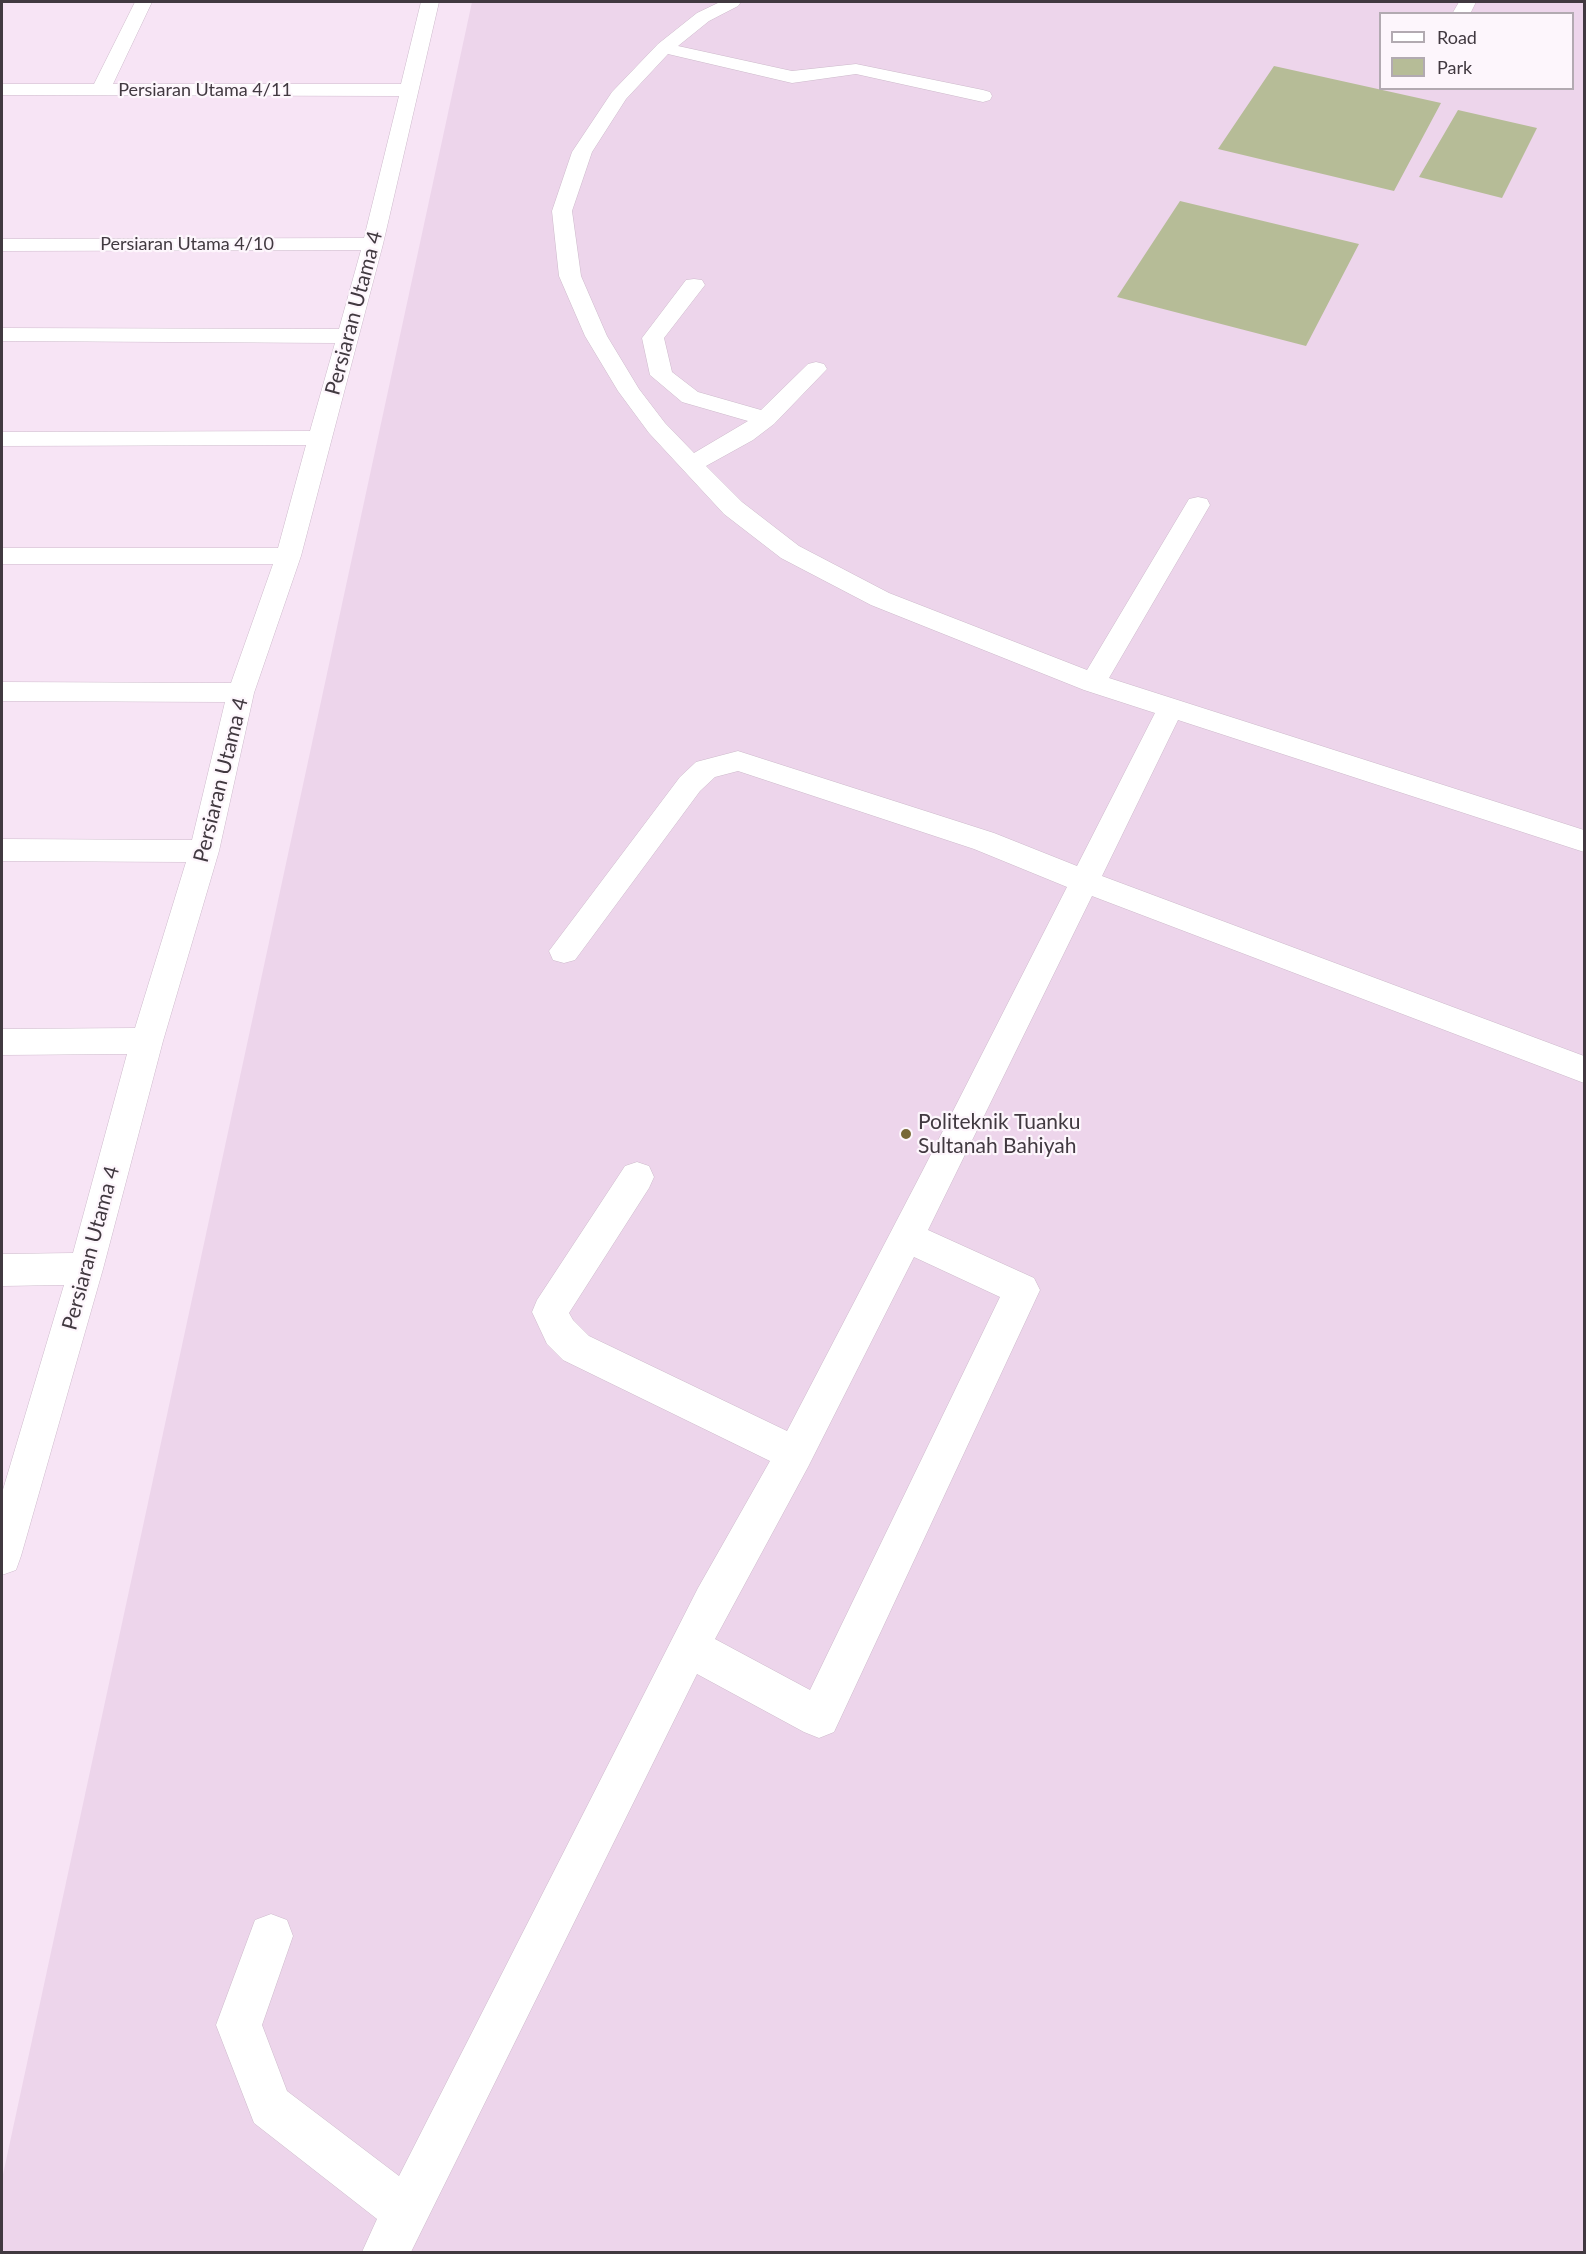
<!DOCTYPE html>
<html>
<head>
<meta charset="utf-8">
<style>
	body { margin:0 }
	#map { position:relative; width:1586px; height:2254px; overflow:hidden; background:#f7e4f5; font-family:Lato,sans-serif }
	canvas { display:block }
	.frame { position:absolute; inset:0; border:3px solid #413940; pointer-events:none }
	.legend { position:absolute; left:1379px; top:12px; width:195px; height:78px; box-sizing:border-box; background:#fdf6fc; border:2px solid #b2aab1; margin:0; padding:8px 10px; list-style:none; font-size:18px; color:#413940 }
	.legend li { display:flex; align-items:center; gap:12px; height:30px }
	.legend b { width:30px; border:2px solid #b2aab1 }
</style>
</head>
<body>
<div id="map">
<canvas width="1586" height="2254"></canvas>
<div class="frame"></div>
<ul class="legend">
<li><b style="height:8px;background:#fff"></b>Road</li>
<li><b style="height:16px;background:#b6bc97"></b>Park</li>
</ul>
</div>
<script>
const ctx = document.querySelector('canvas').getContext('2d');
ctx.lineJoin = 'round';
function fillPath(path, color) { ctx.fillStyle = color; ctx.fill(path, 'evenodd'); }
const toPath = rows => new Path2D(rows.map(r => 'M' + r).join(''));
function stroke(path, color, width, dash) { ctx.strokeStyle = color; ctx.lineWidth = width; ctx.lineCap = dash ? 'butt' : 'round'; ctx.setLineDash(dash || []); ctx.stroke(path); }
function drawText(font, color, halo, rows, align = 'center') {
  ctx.font = font + ' Lato,sans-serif'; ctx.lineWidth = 4.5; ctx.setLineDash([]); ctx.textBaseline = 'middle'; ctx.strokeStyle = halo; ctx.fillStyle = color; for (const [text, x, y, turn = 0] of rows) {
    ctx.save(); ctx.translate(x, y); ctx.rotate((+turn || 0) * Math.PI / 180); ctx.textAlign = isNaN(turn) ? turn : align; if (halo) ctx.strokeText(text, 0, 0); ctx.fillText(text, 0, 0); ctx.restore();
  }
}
fillPath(toPath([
	[472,2,1584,2,1584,2252,2,2252,2,2179],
	[1380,14,1572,14,1572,88,1380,88]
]), '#edd5eb');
fillPath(toPath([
	[1274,66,1441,103,1394,191,1218,149],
	[1458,110,1537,128,1502,198,1419,177],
	[1180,201,1359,244,1306,346,1117,297]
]), '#b6bc97');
const minor = toPath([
	[135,2,152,2,113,84,401,84,421,2,439,2,383,244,301,556,254,693,219,851,163,1041,103,1269,21,1556,16,1570,2,1575,2,1493,64,1285,2,1286,2,1254,73,1253,127,1054,2,1055,2,1029,135,1028,186,862,2,861,2,839,192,840,225,702,2,701,2,682,231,683,273,564,2,564,2,548,278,548,306,445,2,446,2,432,310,431,335,343,2,341,2,328,339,329,361,250,2,251,2,239,364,238,399,96,2,95,2,84,94,84,135,2],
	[720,2,741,2,738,6,709,21,678,46,792,71,856,64,983,90,990,92,992,96,990,100,983,102,856,74,792,83,668,54,626,99,592,152,572,211,581,276,607,336,639,389,665,423,694,453,748,421,682,402,650,375,642,338,686,280,694,279,702,280,705,285,664,338,672,372,698,392,761,410,808,364,816,362,824,364,827,369,774,424,753,440,706,466,742,502,799,546,889,593,1087,670,1189,499,1198,497,1207,499,1210,505,1109,678,1584,830,1584,852,1178,720,1102,876,1584,1056,1584,1083,1092,896,928,1230,1034,1278,1040,1290,834,1732,819,1738,804,1732,697,1674,411,2252,362,2252,377,2219,254,2123,216,2025,255,1920,271,1914,287,1920,293,1936,262,2025,287,2091,399,2176,698,1588,770,1461,563,1360,547,1344,532,1312,537,1300,625,1166,637,1162,649,1166,654,1177,649,1188,569,1313,573,1320,589,1336,787,1431,922,1172,1067,887,974,849,738,771,715,777,700,791,575,960,564,963,553,960,549,951,680,777,696,762,738,751,994,833,1077,866,1155,713,1084,690,871,605,781,558,724,514,649,433,618,391,585,336,559,276,552,211,572,152,612,92,658,44,697,13,720,2],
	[914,1257,1000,1297,810,1690,715,1639,808,1467,914,1257],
	[1459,2,1476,2,1470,14,1452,14,1459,2]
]);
stroke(minor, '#cdbacb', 1);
fillPath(minor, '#fff');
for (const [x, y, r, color] of [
	[906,1134,6,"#776936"]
]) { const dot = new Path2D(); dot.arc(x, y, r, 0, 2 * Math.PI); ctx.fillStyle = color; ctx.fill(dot); stroke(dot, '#fdf6fc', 2); }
drawText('18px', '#413940', '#fdf6fc', [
	["Persiaran Utama 4/11",205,90],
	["Persiaran Utama 4/10",187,244]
]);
drawText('21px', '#413940', '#fdf6fc', [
	["Persiaran Utama 4",354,313,-75],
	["Persiaran Utama 4",221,780,-76],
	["Persiaran Utama 4",91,1248,-75]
]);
drawText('21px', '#413940', '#fdf6fc', [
	["Politeknik Tuanku",918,1122],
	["Sultanah Bahiyah",918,1146]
], 'left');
</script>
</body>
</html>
